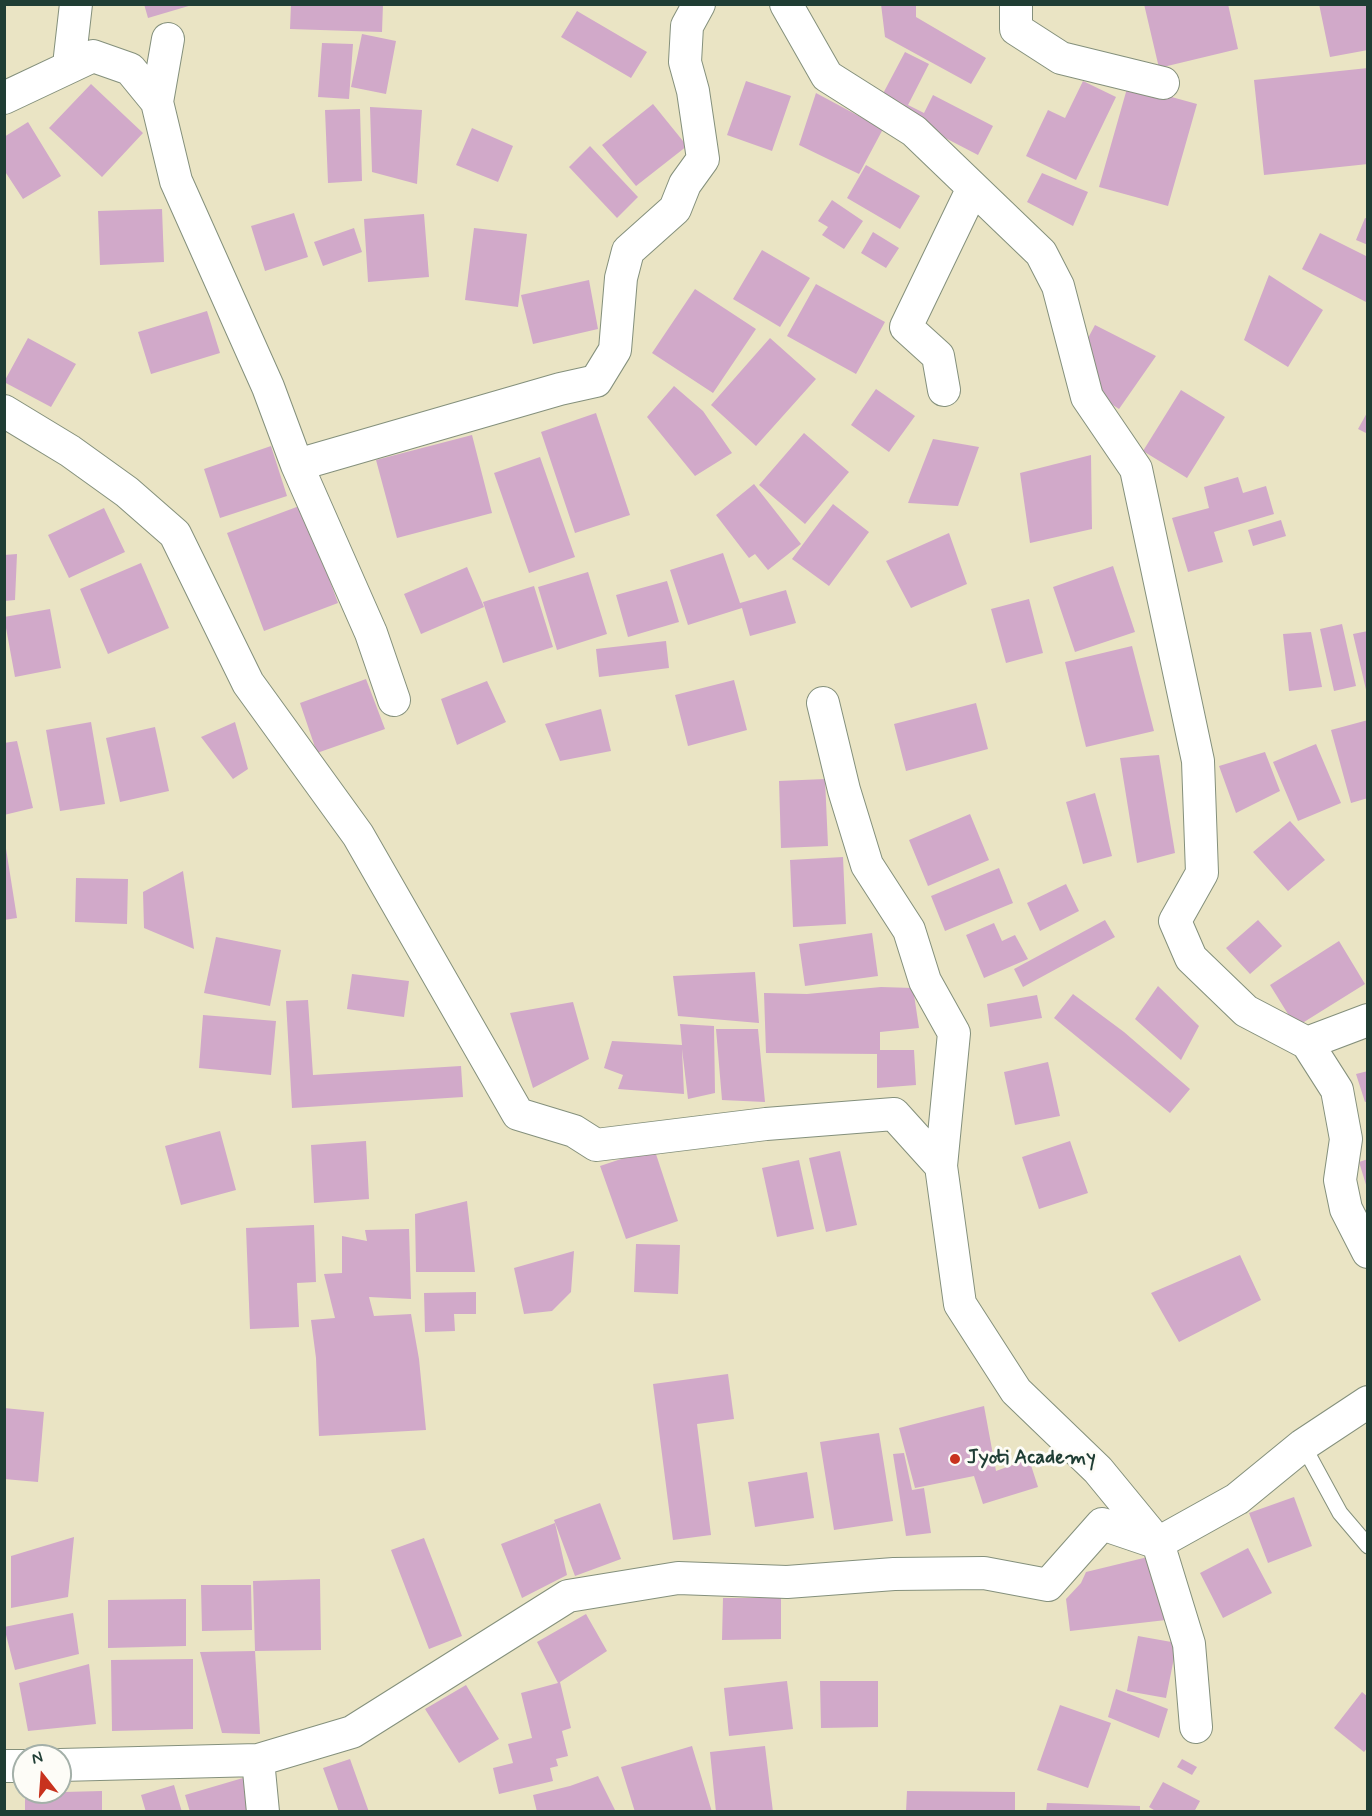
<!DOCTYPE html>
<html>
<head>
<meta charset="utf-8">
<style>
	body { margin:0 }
	#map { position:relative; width:1372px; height:1816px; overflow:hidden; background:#eae4c4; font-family:Mynerve,sans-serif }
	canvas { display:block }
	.frame { position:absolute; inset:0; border:6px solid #1f3d34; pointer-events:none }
	.north { position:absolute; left:12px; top:1744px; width:60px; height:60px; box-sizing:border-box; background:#fdfcf7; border:2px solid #a4b0a9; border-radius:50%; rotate:343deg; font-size:16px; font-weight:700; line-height:24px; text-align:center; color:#1f3d34 }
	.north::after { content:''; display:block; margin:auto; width:21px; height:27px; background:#c8321e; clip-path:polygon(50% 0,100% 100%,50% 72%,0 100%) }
</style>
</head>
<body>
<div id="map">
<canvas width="1372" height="1816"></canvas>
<div class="frame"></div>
<div class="north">N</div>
</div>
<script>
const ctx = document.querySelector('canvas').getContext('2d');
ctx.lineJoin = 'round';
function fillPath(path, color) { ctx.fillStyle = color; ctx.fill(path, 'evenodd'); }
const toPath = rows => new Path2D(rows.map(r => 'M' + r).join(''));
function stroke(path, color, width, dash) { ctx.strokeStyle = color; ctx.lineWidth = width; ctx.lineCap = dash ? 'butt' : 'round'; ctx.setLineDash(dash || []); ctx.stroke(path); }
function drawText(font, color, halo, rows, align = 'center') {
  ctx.font = font + ' Mynerve,sans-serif'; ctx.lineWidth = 6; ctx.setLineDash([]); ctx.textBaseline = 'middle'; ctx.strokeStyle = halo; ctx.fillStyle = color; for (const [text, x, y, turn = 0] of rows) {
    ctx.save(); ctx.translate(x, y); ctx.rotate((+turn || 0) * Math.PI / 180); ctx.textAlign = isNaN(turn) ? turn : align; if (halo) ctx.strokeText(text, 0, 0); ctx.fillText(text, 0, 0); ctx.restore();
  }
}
fillPath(toPath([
	[144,4,192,4,192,5,148,18],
	[291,4,383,4,382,32,290,29],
	[881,4,916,4,916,17,986,58,971,84,885,37],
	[1144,4,1228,4,1238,49,1159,68],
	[1319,4,1368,4,1368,50,1330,57],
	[577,11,647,52,631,78,561,37],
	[362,34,396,41,386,94,351,87],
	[322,43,353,44,349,99,318,97],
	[905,52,929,64,908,105,924,113,933,95,993,126,978,155,878,103],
	[1368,68,1368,164,1264,175,1254,80],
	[746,81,791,96,772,151,727,135],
	[1083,81,1116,97,1076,180,1026,156,1048,110,1065,118],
	[91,84,143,133,102,177,49,128],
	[1128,85,1197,104,1168,206,1099,187],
	[816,93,883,129,859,174,799,145],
	[653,104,687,146,636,186,602,145],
	[370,107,422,110,417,184,372,172],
	[360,109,362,181,328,183,325,110],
	[28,122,61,176,23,199,4,170,4,137],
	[472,128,513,146,498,182,456,165],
	[590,146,638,197,617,218,569,167],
	[866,165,920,196,900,229,847,198],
	[1042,173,1088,192,1073,226,1027,202],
	[832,200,863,221,844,249,822,235,828,227,818,221],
	[162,209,164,262,100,265,98,211],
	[294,213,308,257,265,271,251,226],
	[424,214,429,277,368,282,364,219],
	[1365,218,1368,219,1368,245,1356,240],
	[354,228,362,252,323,266,314,242],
	[474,228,527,234,518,307,465,300],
	[873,232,899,248,886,268,861,253],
	[1320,233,1368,257,1368,303,1302,269],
	[762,250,810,278,780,327,733,299],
	[1269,275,1323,310,1288,367,1244,340],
	[589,280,598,329,533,344,521,295],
	[816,284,885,322,856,374,787,336],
	[695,289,756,329,713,393,652,353],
	[207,311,220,353,151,374,138,332],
	[1095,325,1156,356,1119,409,1091,391,1080,353],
	[28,338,76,364,51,407,4,382],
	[770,338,816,379,756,446,711,405],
	[674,386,703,411,732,453,695,476,647,417],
	[876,389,915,416,889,452,851,425],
	[1181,390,1225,417,1187,478,1143,451],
	[1368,411,1368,434,1358,429],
	[596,413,630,515,575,533,541,432],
	[804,433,849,472,805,524,759,485],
	[472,435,492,513,397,538,376,460],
	[933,439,979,447,958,506,908,503],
	[271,446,287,496,220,518,204,469],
	[1091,455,1092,529,1030,543,1020,473],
	[540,457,575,557,529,573,494,473],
	[1238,477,1243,493,1266,486,1274,514,1214,532,1223,562,1188,572,1172,518,1209,508,1204,487],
	[754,484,801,544,768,570,755,554,749,558,716,515],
	[833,504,869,532,829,586,792,559],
	[302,505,338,603,264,631,227,533],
	[104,508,125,552,69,578,48,535],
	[1281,520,1286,536,1253,546,1248,530],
	[949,533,967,584,911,608,886,561],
	[723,553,740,603,786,590,796,623,750,636,742,608,688,625,670,570],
	[17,554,15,600,4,601,4,555],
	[141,563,169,628,108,654,80,589],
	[1113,566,1135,632,1075,652,1053,587],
	[467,567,484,607,421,634,404,594],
	[588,572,607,634,557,650,538,587],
	[667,581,679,622,628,637,616,595],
	[534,586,553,647,503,663,483,602],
	[1029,599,1043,653,1006,663,991,609],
	[50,609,61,668,15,677,4,617],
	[1342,624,1356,686,1334,691,1320,629],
	[1368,631,1368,694,1367,694,1353,634],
	[1311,632,1322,687,1289,691,1283,634],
	[666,641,669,668,599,677,596,649],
	[1132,646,1154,731,1086,747,1065,662],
	[366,679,385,729,317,753,300,703],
	[734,680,747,730,688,746,675,695],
	[487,681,506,722,457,745,441,699],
	[976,703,988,749,906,771,894,724],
	[601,709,611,751,560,761,545,724],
	[1368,720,1368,798,1351,803,1331,730],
	[91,722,105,804,60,811,46,730],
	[235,722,248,769,233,779,201,737],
	[155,727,169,791,120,802,106,738],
	[17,741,33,808,4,815,4,743],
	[1316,744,1341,803,1298,821,1273,762],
	[1265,752,1280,791,1236,813,1219,766],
	[1159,755,1175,853,1137,863,1120,758],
	[825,779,828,846,781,848,779,781],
	[1095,793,1112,856,1083,864,1066,802],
	[970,814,989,860,928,886,909,840],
	[1290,821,1325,860,1288,891,1253,852],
	[4,836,17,918,4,920],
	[843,857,846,924,793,927,790,860],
	[999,868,1013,903,945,931,931,896],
	[183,871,194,949,144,928,143,892],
	[76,878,128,879,127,924,75,922],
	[1066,884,1079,911,1040,931,1027,903],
	[1105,920,1115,937,1023,987,1014,969],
	[1258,920,1282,946,1250,974,1226,948],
	[994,923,1002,941,1015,935,1028,959,984,978,966,935],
	[872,933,878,976,805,986,799,944],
	[216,937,281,950,270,1006,204,993],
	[1339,941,1365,984,1296,1027,1270,985],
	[755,972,759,1023,678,1016,673,976],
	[352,974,409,981,404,1017,347,1009],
	[1158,986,1199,1026,1181,1060,1135,1019],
	[881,987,913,988,919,1028,880,1032,880,1050,914,1050,916,1085,877,1088,877,1054,766,1053,764,993,807,994],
	[1073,994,1124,1032,1190,1089,1170,1113,1054,1018],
	[1037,995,1042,1018,990,1027,987,1004],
	[308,1000,313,1075,461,1066,463,1097,292,1108,286,1001],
	[573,1002,589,1059,533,1088,510,1013],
	[203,1015,276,1021,271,1075,199,1068],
	[680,1024,714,1026,715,1093,688,1099,682,1049,684,1094,618,1089,623,1075,604,1068,612,1041,682,1045],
	[716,1029,758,1029,765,1102,722,1100],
	[1048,1062,1060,1116,1015,1125,1004,1072],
	[1368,1071,1368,1101,1365,1102,1356,1074],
	[220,1131,236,1190,181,1205,165,1146],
	[366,1141,369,1199,314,1203,311,1145],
	[1070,1141,1088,1193,1039,1209,1022,1157],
	[654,1148,678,1221,626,1239,600,1166],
	[840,1151,857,1225,826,1232,809,1158],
	[1368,1159,1368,1188,1367,1188,1359,1162],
	[799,1160,814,1229,777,1237,762,1168],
	[467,1201,475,1272,416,1272,415,1214],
	[314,1225,316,1282,297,1283,299,1327,250,1329,246,1228],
	[409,1229,411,1299,369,1297,374,1316,411,1314,419,1359,426,1430,319,1436,316,1358,311,1320,335,1318,324,1274,342,1273,342,1236,367,1241,365,1230],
	[636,1244,680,1245,678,1294,634,1292],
	[574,1251,571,1292,552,1311,524,1314,514,1268],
	[1240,1255,1261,1300,1179,1342,1151,1293],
	[476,1292,476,1314,454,1314,455,1331,425,1332,424,1293],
	[728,1374,734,1419,697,1424,711,1535,673,1540,653,1384],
	[984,1406,996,1471,1029,1459,1038,1487,983,1504,974,1476,915,1488,899,1428],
	[4,1408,44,1412,38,1482,4,1479],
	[879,1433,893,1521,834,1530,820,1442],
	[904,1453,912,1490,924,1488,931,1533,906,1536,893,1454],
	[807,1472,814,1518,755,1527,748,1482],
	[1294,1497,1312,1546,1268,1563,1249,1513],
	[600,1503,621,1559,575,1576,554,1520],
	[555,1523,567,1575,522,1598,501,1544],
	[74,1537,68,1597,11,1608,11,1556],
	[424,1538,462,1636,429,1649,391,1550],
	[1248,1548,1272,1593,1223,1618,1200,1573],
	[1152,1556,1166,1620,1070,1631,1066,1599,1081,1583,1086,1572],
	[320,1579,321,1650,255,1651,253,1581],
	[201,1585,251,1585,252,1630,202,1631],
	[723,1598,781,1598,781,1639,722,1640],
	[186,1599,186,1646,108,1648,108,1600],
	[73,1613,79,1654,15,1670,4,1627],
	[586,1614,607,1651,560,1682,571,1728,562,1731,568,1756,556,1759,558,1766,550,1768,553,1781,499,1794,493,1768,513,1763,508,1744,532,1738,521,1693,558,1683,537,1642],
	[1138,1636,1177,1643,1166,1698,1127,1691],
	[255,1651,260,1734,222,1733,200,1652],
	[193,1659,193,1729,112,1731,111,1660],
	[89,1664,96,1724,28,1731,19,1683],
	[787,1681,793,1729,729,1736,724,1688],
	[820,1681,878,1681,878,1727,821,1728],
	[466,1685,499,1739,459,1763,425,1709],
	[1116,1689,1168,1709,1159,1738,1108,1717],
	[1362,1692,1368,1697,1368,1747,1364,1752,1334,1728],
	[1060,1705,1111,1723,1088,1788,1037,1770],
	[692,1746,712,1812,635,1812,621,1767],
	[765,1746,773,1812,716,1812,710,1752],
	[350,1759,369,1812,339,1812,323,1768],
	[1182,1759,1197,1767,1192,1775,1177,1767],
	[598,1776,616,1812,537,1812,533,1795,570,1786],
	[243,1778,252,1812,190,1812,185,1795],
	[1163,1782,1200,1801,1194,1812,1157,1812,1149,1807],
	[174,1785,182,1812,146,1812,141,1795],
	[102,1791,102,1812,25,1812,25,1793],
	[907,1791,1015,1792,1015,1812,906,1812],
	[1047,1803,1140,1806,1140,1812,1046,1812]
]), '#d1a9c9');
const lane = toPath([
	[1303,1445,1340,1513,1368,1546]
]);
const street = toPath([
	[786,4,827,76,914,131,1041,253,1058,286,1087,397,1136,469,1198,761,1202,873,1175,921,1191,958,1246,1011,1307,1043,1337,1090,1346,1139,1340,1180,1346,1209,1368,1252],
	[1016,4,1016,29,1061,58,1163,83],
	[168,39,157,102,176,181,268,387,297,465,371,633,394,700],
	[69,65,76,4],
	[4,98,93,56,130,69,157,102],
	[944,390,938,356,906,327,972,190],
	[4,411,70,451,127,492,175,534,248,683,358,835,518,1114,574,1131,596,1145,766,1124,894,1114,941,1166,960,1304,1016,1391,1098,1470,1158,1543,1189,1644,1196,1727],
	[297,465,560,389,596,381,615,350,621,278,628,251,675,209,685,184,703,159,693,91,685,62,687,26,699,4],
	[823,703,844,790,867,865,909,930,925,981,954,1033,941,1166],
	[1307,1043,1368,1020],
	[258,1760,263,1812],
	[60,1765,258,1760,352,1732,568,1596,678,1578,787,1582,894,1574,984,1573,1048,1585,1102,1524,1158,1543,1237,1499,1303,1445,1368,1402],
	[4,1766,24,1766]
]);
stroke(lane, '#84907c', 17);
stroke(street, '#84907c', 34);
stroke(lane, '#fff', 15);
stroke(street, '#fff', 32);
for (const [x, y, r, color] of [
	[955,1459,6,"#c8321e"]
]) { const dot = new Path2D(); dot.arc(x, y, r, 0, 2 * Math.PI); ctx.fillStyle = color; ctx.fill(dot); stroke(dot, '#fdfcf7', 2); }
drawText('bold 20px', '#1f3d34', '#fdfcf7', [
	["Jyoti Academy",967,1459]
], 'left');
</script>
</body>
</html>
